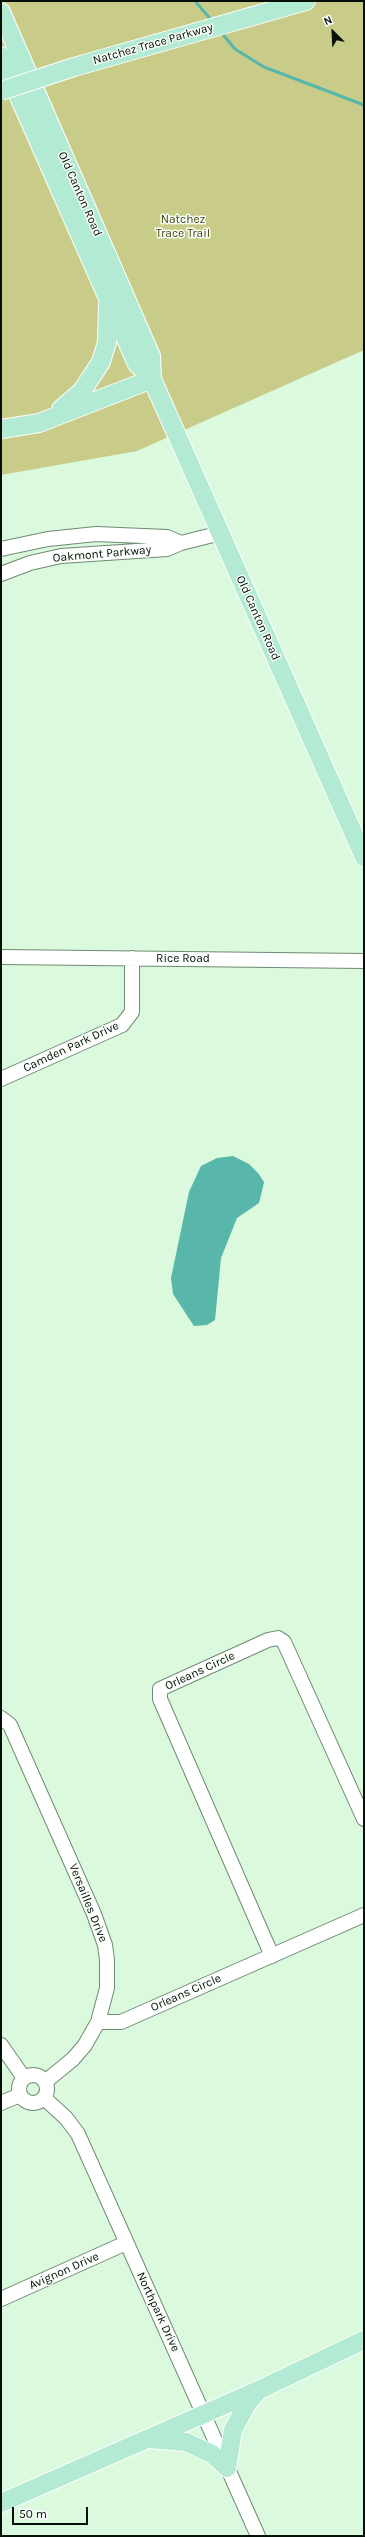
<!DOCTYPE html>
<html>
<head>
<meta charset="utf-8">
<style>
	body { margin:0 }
	#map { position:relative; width:365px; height:2537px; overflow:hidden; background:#daf9dd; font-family:Karla,sans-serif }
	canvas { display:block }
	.frame { position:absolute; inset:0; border:2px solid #060f07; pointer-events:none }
	.north { position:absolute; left:313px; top:12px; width:40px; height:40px; -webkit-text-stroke:3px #f8fef9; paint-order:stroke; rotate:336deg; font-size:11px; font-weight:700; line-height:16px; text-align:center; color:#060f07 }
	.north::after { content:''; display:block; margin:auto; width:14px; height:18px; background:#060f07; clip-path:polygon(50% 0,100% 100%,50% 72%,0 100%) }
	.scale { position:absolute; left:12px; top:2507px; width:76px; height:18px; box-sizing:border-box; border:2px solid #060f07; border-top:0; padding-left:5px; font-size:12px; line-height:14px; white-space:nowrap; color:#060f07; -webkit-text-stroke:3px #f8fef9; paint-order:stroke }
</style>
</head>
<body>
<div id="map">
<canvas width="365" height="2537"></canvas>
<div class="frame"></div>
<div class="north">N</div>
<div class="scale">50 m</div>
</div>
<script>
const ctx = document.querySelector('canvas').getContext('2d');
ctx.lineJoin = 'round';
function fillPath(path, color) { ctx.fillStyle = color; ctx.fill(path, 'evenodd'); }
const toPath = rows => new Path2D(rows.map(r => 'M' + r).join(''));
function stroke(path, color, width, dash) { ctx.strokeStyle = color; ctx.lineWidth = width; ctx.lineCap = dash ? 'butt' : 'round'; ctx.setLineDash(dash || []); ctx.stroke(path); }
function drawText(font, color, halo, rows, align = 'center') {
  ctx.font = font + ' Karla,sans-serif'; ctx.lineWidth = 3; ctx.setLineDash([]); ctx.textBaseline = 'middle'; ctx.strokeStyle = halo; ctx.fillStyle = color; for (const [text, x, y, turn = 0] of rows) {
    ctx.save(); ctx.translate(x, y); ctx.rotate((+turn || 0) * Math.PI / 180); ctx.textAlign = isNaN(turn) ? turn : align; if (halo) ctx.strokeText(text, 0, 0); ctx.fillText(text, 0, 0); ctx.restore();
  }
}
fillPath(toPath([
	[1,1,364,1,364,350,137,451,1,475]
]), '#c8cc88');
fillPath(toPath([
	[233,1156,249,1164,258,1173,264,1182,262,1191,259,1203,237,1218,221,1258,215,1320,207,1325,194,1326,173,1294,171,1278,189,1192,201,1166,217,1158]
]), '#58b6aa');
stroke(toPath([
	[195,1,213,22],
	[220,31,235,49,264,67,364,105]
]), '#58b6aa', 3);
const minor = toPath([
	[1,549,48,539,96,534,167,537,181,543],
	[1,574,30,563,61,556,167,549,181,543,221,533],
	[1,957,364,961],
	[1,1079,122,1025,132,1012,132,958],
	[1,1718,10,1725,94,1914,105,1945,107,1960,107,1988,98,2022,85,2045,73,2059,45,2082],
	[272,1956,160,1699,160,1689,268,1640,278,1638,284,1642,364,1819],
	[98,2022,121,2022,364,1915],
	[1,2045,24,2078],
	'19 2089a14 14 0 1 1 28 0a14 14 0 1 1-28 0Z',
	[44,2098,66,2118,78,2134,258,2536],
	[1,2103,20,2095],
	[1,2299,126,2243]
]);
const major = toPath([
	[1,12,151,356,152,379,364,857],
	[1,56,137,364,152,379],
	[74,67,306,1],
	[61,409,82,391,101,362,107,342,108,305],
	[1,429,39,423,152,379],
	[150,2439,186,2442,212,2454,227,2468],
	[227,2468,233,2430,247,2404,257,2392],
	[1,2503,261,2389,364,2340]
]);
stroke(minor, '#6f8a72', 16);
stroke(major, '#fff', 20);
stroke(minor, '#fff', 14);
stroke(major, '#b3ead4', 18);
const majorBridge = toPath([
	[1,91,74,67]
]);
stroke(majorBridge, '#fff', 20, []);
stroke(majorBridge, '#b3ead4', 18);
drawText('12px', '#060f07', '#f8fef9', [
	["Natchez Trace Parkway",153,44,-16],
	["Old Canton Road",80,194,66],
	["Oakmont Parkway",102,554,-5],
	["Old Canton Road",258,618,66],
	["Rice Road",183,959],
	["Camden Park Drive",71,1047,-25],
	["Orleans Circle",200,1671,-25],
	["Versailles Drive",88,1903,68],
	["Orleans Circle",186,1993,-24],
	["Avignon Drive",64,2271,-24],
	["Northpark Drive",158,2312,65]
]);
drawText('12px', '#43440e', '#f8fef9', [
	["Natchez",183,220],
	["Trace Trail",183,234]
]);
</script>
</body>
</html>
